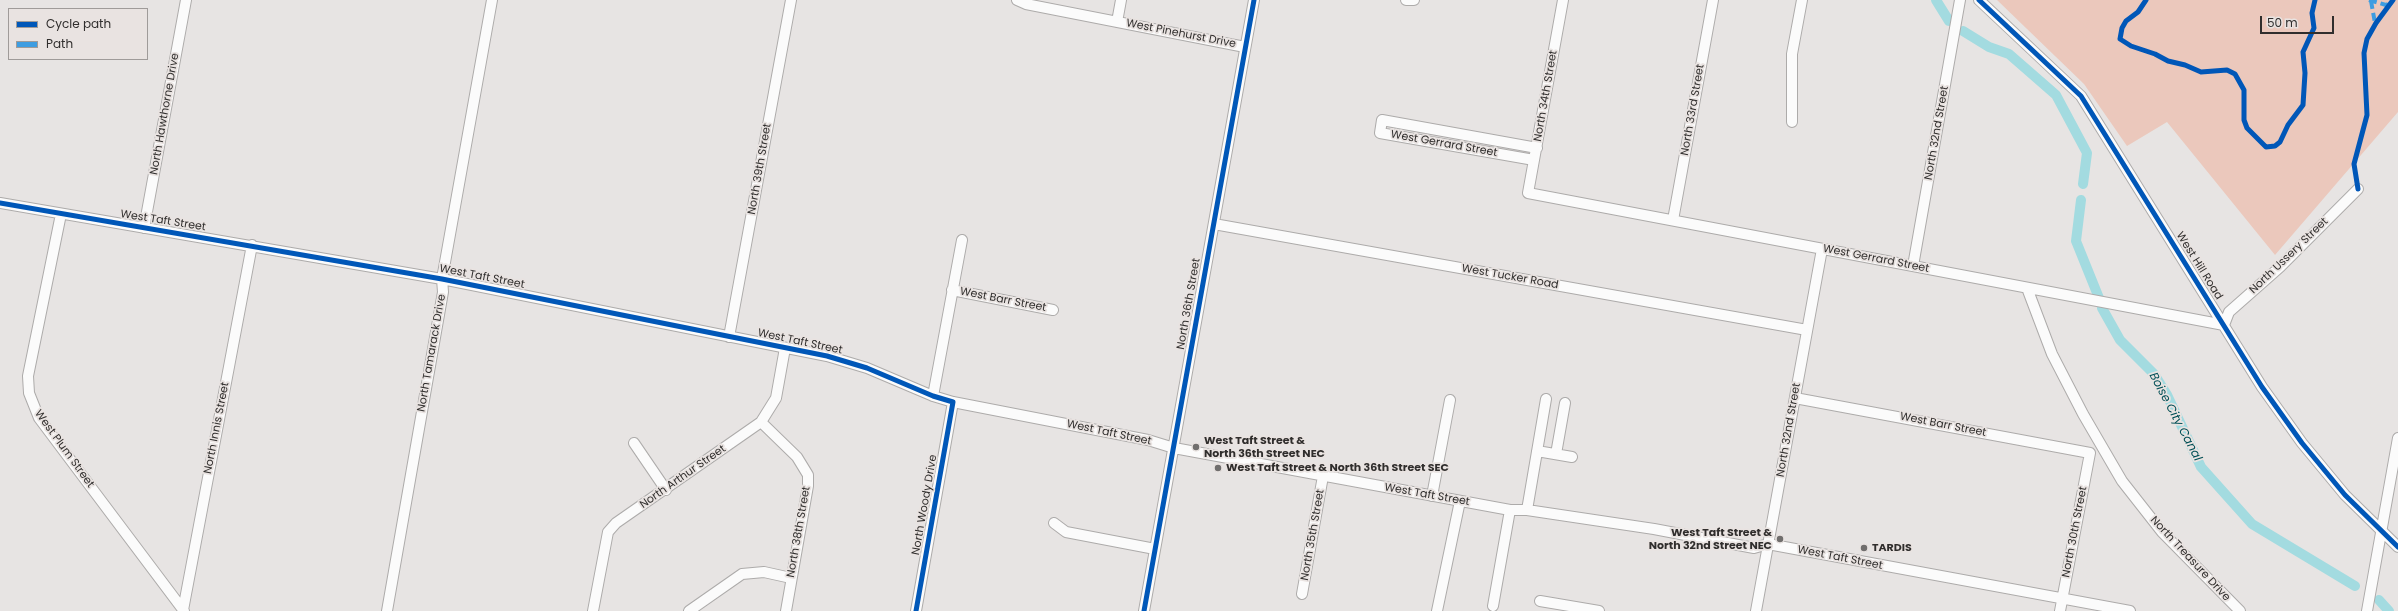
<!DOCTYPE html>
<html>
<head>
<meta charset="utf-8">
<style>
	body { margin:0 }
	#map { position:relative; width:2398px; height:611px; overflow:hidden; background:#e7e4e3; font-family:Poppins,sans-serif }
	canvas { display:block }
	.legend { position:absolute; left:8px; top:8px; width:140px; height:52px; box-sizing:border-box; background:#e9e3e1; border:1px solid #9f9b99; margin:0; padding:5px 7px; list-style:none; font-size:12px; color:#302e2d }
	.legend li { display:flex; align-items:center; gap:8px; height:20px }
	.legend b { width:20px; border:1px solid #9f9b99 }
	.scale { position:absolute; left:2260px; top:16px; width:74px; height:18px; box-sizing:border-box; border:2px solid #302e2d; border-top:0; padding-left:5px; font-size:12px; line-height:14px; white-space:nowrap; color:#302e2d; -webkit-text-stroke:3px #e9e3e1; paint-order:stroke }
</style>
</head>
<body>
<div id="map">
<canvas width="2398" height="611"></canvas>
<ul class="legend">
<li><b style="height:5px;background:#0057b8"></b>Cycle path</li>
<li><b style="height:5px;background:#3e9de1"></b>Path</li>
</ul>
<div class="scale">50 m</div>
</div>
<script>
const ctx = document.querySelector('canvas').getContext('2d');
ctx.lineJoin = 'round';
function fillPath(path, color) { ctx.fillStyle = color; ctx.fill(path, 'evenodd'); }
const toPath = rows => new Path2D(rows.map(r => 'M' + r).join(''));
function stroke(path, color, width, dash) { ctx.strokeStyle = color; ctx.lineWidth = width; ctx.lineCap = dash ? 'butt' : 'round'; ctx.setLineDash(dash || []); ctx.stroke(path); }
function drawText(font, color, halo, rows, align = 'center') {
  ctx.font = font + ' Poppins,sans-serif'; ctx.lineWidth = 3.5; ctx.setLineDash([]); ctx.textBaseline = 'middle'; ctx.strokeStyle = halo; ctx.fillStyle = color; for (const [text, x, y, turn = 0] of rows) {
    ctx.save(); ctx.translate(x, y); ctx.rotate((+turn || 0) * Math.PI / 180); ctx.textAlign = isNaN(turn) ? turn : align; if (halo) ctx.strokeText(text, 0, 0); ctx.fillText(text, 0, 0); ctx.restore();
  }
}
fillPath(toPath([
	[1997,0,2398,0,2398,112,2275,255,2167,122,2127,146,2084,84]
]), '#ebc8bc');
stroke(toPath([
	[1936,0,1949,21],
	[1963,31,1989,47,2009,54,2056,95,2087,153,2083,184],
	[2081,200,2076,241,2099,298],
	[2102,308,2120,340,2154,374,2167,395,2201,467,2252,524,2355,586],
	[2379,600,2389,611]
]), '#a3dbe0', 10);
const minor = toPath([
	[1017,0,1026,4,1245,47],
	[1406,0,1414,0],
	[1563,0,1528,193,2224,325,2229,312,2280,267,2358,189],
	[1979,0,2081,96,2262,387,2302,443,2345,495,2398,547],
	[1117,22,1121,0],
	[1792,122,1792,54,1802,0],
	[1534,160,1380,133,1382,120,1537,148],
	[0,203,442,279,827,356,867,368,933,396,953,402,1148,440,1174,448,1510,510,1527,510,1654,529,1754,548,1768,544,2130,611],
	[61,214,28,376,29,393,39,418,184,611],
	[1673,220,1713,0],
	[1214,224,1807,330],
	[144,228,186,0],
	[1913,266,1960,0],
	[2027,288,2052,354,2083,414,2122,481,2162,532,2240,611],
	[952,290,1053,310],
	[729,337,791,0],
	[933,396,962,240],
	[1795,398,2090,453],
	[761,422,797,457,808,475,808,486,786,611],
	[634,443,666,490],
	[1537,451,1572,457],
	[1556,454,1565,403],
	[1432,496,1450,400],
	[1527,510,1546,399],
	[1054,523,1066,532,1155,549],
	[1302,594,1323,476],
	[1540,601,1599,611],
	[1493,606,1510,510],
	[183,610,252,245],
	[387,611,443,292,442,279,492,0],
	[593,611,608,532,616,523,761,422,776,398,785,348],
	[689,611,742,574,764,572,791,578],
	[916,611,953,402],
	[1144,611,1254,0],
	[1437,611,1460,501],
	[1756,611,1822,249],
	[2060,611,2090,453],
	[2367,611,2398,438]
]);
stroke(minor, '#adabaa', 12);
stroke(minor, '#fbfbfb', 10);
stroke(toPath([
	[2369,0,2386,5,2392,2],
	[2371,1,2375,23]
]), '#3e9de1', 4, [8, 4]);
stroke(toPath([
	[1979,0,2081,96,2262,387,2302,443,2345,495,2398,547],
	[2146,0,2138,12,2126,21,2122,28,2120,39,2131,46,2155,54,2168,61,2185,65,2201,72,2227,70,2235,74,2244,90,2244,120,2247,128,2266,147,2275,146,2280,142,2288,125,2303,105,2305,73,2303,52,2314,28,2312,13,2315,0],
	[2358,189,2354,164,2367,115,2364,53,2367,39,2376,23,2393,0],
	[0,203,442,279,827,356,867,368,933,396,953,402,916,611],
	[1144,611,1254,0]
]), '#0057b8', 5);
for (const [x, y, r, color] of [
	[1196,447,4,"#706e6d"],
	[1218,468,4,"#706e6d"],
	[1780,539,4,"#706e6d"],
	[1864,548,4,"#706e6d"]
]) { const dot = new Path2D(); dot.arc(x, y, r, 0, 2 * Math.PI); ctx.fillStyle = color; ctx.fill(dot); stroke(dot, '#e9e3e1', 1.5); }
drawText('11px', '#302e2d', '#e9e3e1', [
	["West Pinehurst Drive",1181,34,11],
	["North 34th Street",1546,96,-80],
	["North 33rd Street",1693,110,-80],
	["North Hawthorne Drive",165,114,-80],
	["North 32nd Street",1937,133,-80],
	["West Gerrard Street",1444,144,10],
	["North 39th Street",760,169,-80],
	["West Taft Street",163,221,9],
	["North Ussery Street",2289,256,-44],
	["West Gerrard Street",1876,259,11],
	["West Hill Road",2199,266,58],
	["West Taft Street",482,277,11],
	["West Tucker Road",1510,277,10],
	["West Barr Street",1003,300,11],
	["North 36th Street",1189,304,-80],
	["West Taft Street",800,342,12],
	["North Tamarack Drive",432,353,-80],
	["West Barr Street",1943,425,11],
	["North Innis Street",217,428,-79],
	["North 32nd Street",1789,430,-80],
	["West Taft Street",1109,433,12],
	["West Plum Street",64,449,54],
	["North Arthur Street",683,477,-35],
	["West Taft Street",1427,495,10],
	["North Woody Drive",925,505,-80],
	["North 38th Street",799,532,-80],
	["North 30th Street",2075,532,-79],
	["North 35th Street",1313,535,-80],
	["West Taft Street",1840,558,11],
	["North Treasure Drive",2190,559,47]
]);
drawText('bold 11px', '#302e2d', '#e9e3e1', [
	["West Taft Street &",1204,441],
	["North 36th Street NEC",1204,454],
	["West Taft Street & North 36th Street SEC",1226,468],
	["West Taft Street &",1772,533,"right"],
	["North 32nd Street NEC",1772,546,"right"],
	["TARDIS",1872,548]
], 'left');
drawText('italic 12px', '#014f56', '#e9e3e1', [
	["Boise City Canal",2175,417,62]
]);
</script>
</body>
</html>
